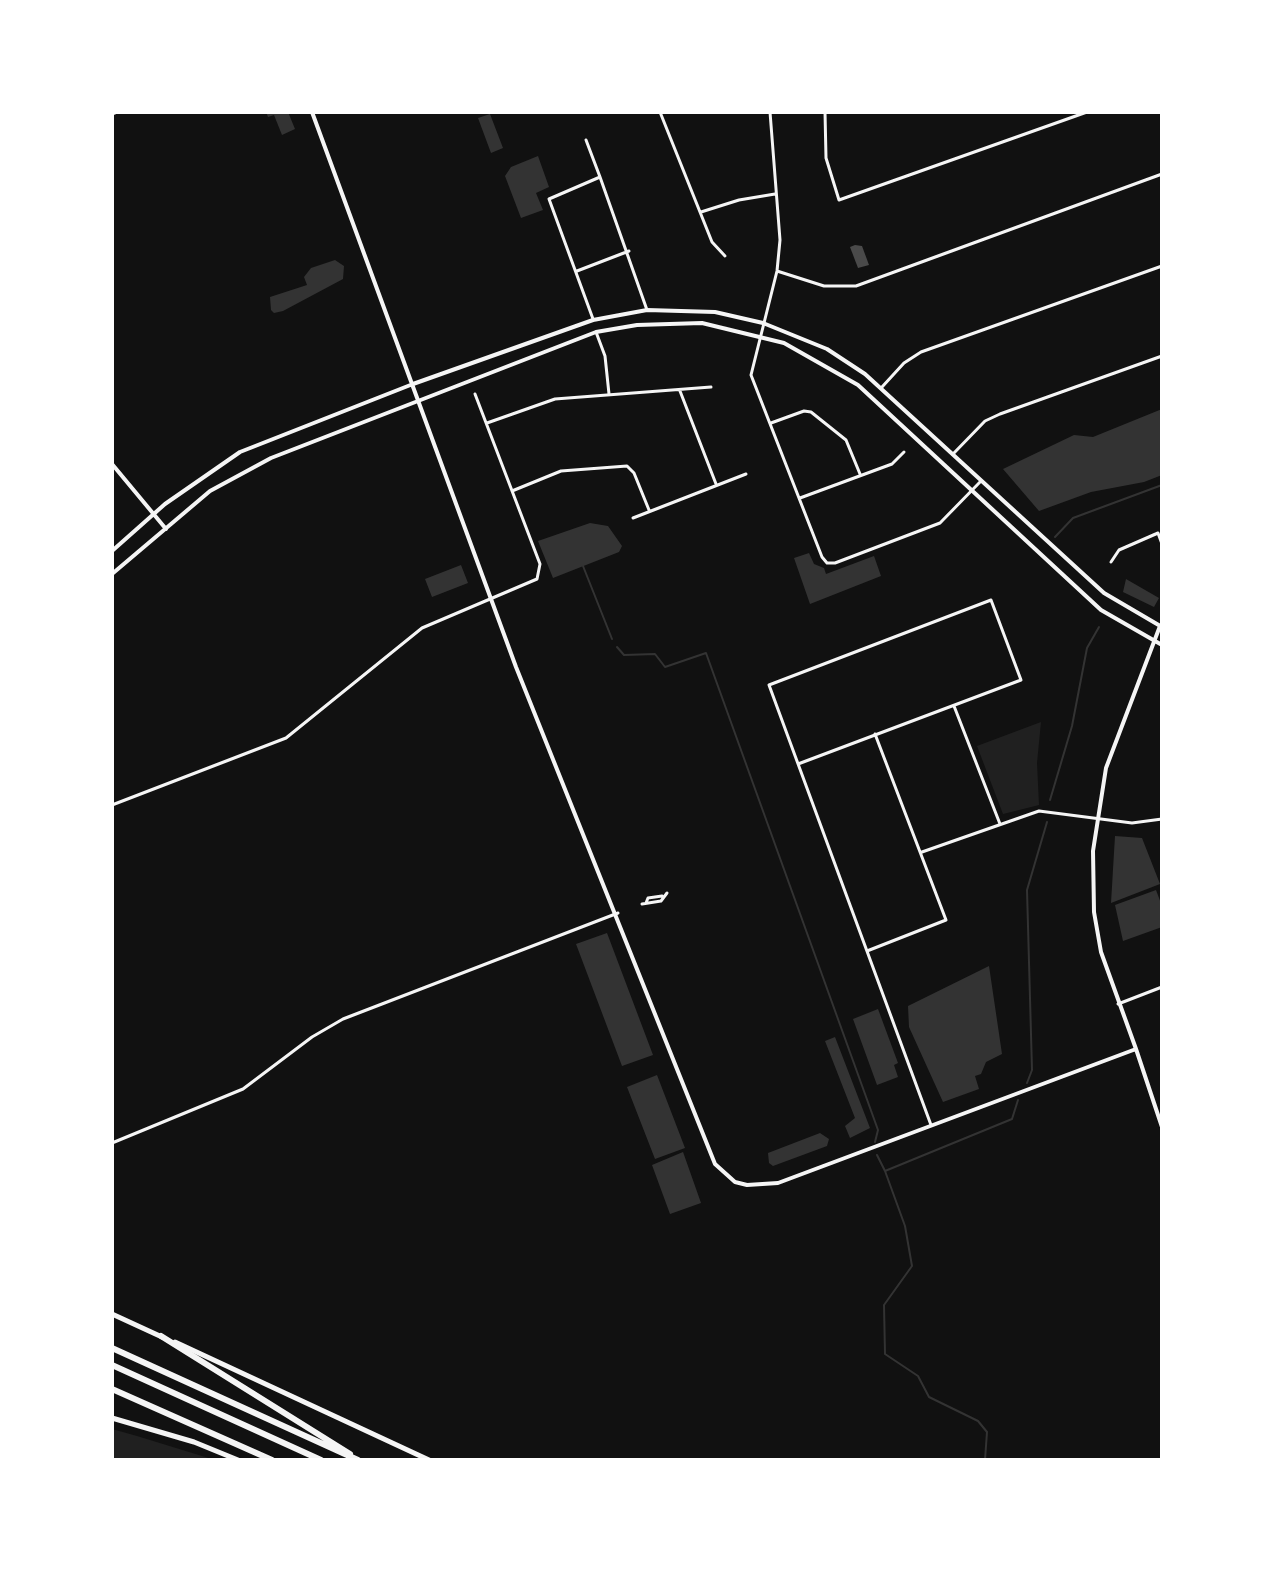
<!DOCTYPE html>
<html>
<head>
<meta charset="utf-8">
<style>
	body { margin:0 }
	#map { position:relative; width:1274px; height:1572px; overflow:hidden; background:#111; font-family:Barlow,sans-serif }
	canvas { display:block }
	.frame { position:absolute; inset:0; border:114px solid #fff; pointer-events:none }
</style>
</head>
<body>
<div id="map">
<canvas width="1274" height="1572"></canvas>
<div class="frame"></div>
</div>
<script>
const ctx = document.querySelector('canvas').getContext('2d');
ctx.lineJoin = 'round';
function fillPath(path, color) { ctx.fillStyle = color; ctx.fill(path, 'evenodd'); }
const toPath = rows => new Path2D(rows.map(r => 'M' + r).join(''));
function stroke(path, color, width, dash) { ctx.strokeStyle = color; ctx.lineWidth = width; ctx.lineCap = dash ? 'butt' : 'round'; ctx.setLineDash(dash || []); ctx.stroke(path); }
fillPath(toPath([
	[1041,722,1037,763,1039,805,1003,814,977,746],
	[112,1429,137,1436,215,1460,112,1460]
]), '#202020');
fillPath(toPath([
	[266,112,288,112,295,129,282,135,274,115,268,117],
	[490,114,503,148,491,153,478,118],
	[538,156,549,187,536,193,543,210,521,218,505,176,511,167],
	[335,260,344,266,343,279,283,311,274,313,271,310,270,297,307,285,304,277,311,268],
	[1162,409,1162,475,1144,482,1091,492,1039,511,1003,469,1074,435,1093,437],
	[590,523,608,526,622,546,619,552,553,578,538,541],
	[809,553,814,564,824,568,826,574,874,556,881,576,810,604,794,558],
	[461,565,468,583,432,597,425,579],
	[1126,579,1159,598,1154,607,1123,592],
	[1115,836,1142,838,1160,884,1111,903],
	[1156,890,1162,906,1162,927,1123,941,1115,905],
	[607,933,653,1055,622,1066,576,944],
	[989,966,1002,1054,986,1062,981,1074,975,1076,979,1089,943,1102,909,1027,908,1006],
	[878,1009,898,1063,894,1065,898,1077,877,1085,853,1019],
	[835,1037,870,1128,850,1138,845,1126,855,1118,825,1041],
	[657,1075,685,1148,655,1159,627,1087],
	[820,1133,829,1139,827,1146,773,1166,769,1163,768,1153],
	[683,1152,701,1203,670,1214,652,1165]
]), '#333');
stroke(toPath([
	[1055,537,1073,518,1162,485],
	[583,566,612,639],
	[617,647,624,655,655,654,665,667,706,653,878,1130,875,1142],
	[1050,800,1072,726,1087,648,1099,627],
	[1027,1083,1032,1070,1027,890,1047,822],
	[877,1155,885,1171],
	[985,1460,987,1432,978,1421,929,1397,918,1376,885,1354,884,1305,912,1266,905,1226,885,1171,1012,1119,1018,1100]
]), '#333', 2);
fillPath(toPath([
	[855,245,862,246,869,265,858,268,850,247]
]), '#4a4a4a');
stroke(toPath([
	[660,112,712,242,725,256],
	[770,112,780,240,777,271,751,375,822,557,827,563,835,563,940,523,981,481],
	[825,112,826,158,839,200,1087,112],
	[112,114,117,112],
	[586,140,600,177],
	[701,212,739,200,775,194],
	[577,271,629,251],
	[777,271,824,286,856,286,1162,174],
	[593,319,549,199,600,177,647,310],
	[596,332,605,356,609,394],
	[882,387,904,363,921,352,1162,266],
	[680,391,716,484],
	[487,423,555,399,711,387],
	[771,423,804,411,811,412,846,440,860,474],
	[953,454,985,421,1000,414,1162,356],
	[512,491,561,471,627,466,634,473,649,510],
	[800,498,892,464,904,452],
	[633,518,746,474],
	[1111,562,1119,550,1158,533,1162,544],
	[954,706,1000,824],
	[798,764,1021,680,991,600,769,685,931,1125],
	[112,805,286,738,422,628,537,579,540,564,475,394],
	[922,852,1039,811,1132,823,1162,819],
	[646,903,648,898,662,896],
	[642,904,661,901,667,893],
	[867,951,946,920,875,734],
	[1118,1004,1162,987],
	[112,1143,243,1089,312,1037,343,1019,618,913]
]), '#f5f5f5', 3);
stroke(toPath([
	[312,112,516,667,715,1164,735,1182,747,1185,778,1183,1136,1049,1162,1127],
	[112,464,166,529],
	[112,551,165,504,240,452,413,384,593,320,647,310,715,312,763,323,827,349,865,374,1104,593,1162,627],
	[112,574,210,491,271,458,596,332,637,325,702,323,784,343,858,385,1101,610,1162,645],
	[1136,1049,1101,952,1094,912,1093,851,1106,768,1160,626]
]), '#f5f5f5', 4);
stroke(toPath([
	[112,1314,162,1337],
	[175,1342,429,1460],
	[112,1418,194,1442,238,1460]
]), '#f5f5f5', 5);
stroke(toPath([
	[161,1336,350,1454],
	[112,1348,358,1460],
	[112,1365,321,1460],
	[112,1389,272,1460]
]), '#f5f5f5', 6);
</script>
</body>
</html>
